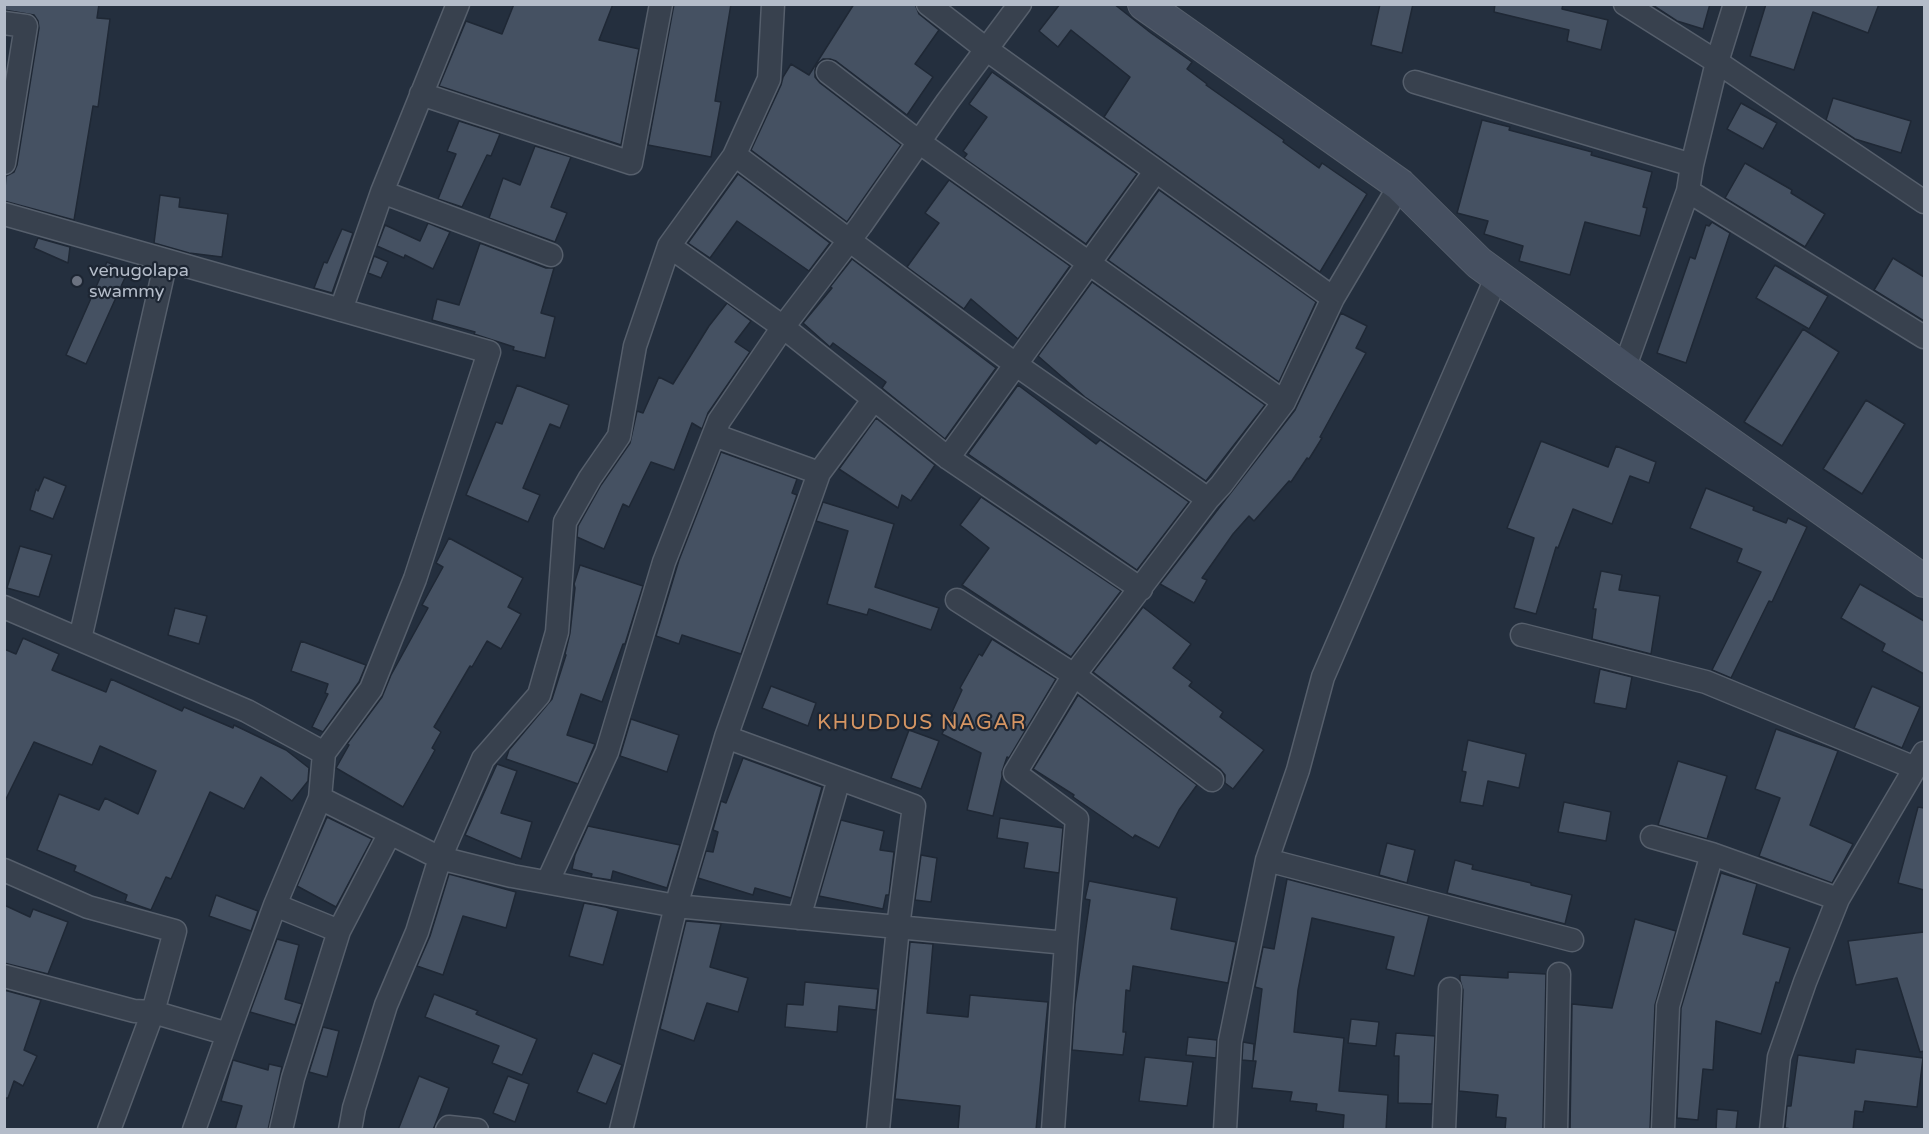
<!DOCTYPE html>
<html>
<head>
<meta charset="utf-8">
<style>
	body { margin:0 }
	#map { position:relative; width:1929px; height:1134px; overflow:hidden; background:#242f3e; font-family:"Varela Round",sans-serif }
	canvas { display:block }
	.frame { position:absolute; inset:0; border:6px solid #b4bcc9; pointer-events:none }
</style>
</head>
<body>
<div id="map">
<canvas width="1929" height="1134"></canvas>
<div class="frame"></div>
</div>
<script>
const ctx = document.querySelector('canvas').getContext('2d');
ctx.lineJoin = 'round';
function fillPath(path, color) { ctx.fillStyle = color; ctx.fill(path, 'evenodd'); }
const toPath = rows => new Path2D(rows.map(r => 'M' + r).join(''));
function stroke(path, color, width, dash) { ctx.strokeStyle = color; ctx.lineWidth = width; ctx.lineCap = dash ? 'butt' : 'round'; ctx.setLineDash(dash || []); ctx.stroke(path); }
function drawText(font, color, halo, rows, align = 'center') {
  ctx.font = font + ' "Varela Round",sans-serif'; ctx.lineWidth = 4.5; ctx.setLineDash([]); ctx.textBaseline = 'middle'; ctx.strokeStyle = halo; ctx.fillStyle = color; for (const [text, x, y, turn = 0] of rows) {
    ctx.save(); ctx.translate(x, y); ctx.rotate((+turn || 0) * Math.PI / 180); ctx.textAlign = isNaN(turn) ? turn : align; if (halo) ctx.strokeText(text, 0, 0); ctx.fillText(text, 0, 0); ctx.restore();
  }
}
const building = toPath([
	[4,4,99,4,97,18,110,19,98,107,93,106,74,220,4,201,6,176,14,172,17,165,39,28,38,21,34,15,4,10,4,4],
	[514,4,613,4,599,40,639,49,621,145,439,86,466,21,502,34,514,4],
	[674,4,731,4,715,101,721,102,711,157,648,145,674,4],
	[854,4,915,4,919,14,939,30,915,64,933,77,907,115,836,61,830,59,823,59,817,64,815,70,815,77,820,83,901,145,847,222,751,150,781,85,783,77,791,64,809,75,854,4],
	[1060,4,1114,4,1151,33,1192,62,1187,69,1207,84,1206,85,1284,140,1283,142,1319,168,1322,163,1367,194,1320,272,1104,117,1130,77,1071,30,1058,47,1039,31,1060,4],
	[1380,4,1413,4,1402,53,1371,45,1380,4],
	[1495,4,1563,4,1562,9,1608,20,1601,50,1567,41,1569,30,1494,12,1495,4],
	[1651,4,1710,4,1703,29,1677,21,1651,4],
	[1766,4,1879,4,1868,33,1813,12,1794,70,1750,56,1766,4],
	[992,72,1137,174,1086,244,964,158,967,154,963,151,987,117,969,104,992,72],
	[1833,98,1911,121,1901,153,1855,139,1826,120,1833,98],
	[1741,103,1777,123,1763,149,1727,129,1741,103],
	[1482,120,1510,127,1509,130,1592,152,1591,155,1652,172,1643,207,1647,208,1640,236,1585,222,1570,275,1519,261,1523,246,1484,234,1488,221,1457,213,1482,120],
	[459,121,500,134,491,156,487,155,462,207,438,199,456,154,447,151,459,121],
	[535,146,571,157,551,207,567,213,555,242,489,218,503,178,520,185,535,146],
	[1745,163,1792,190,1791,193,1825,214,1805,247,1725,198,1745,163],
	[738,174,830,243,809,271,737,221,710,258,688,243,738,174],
	[949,180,1070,266,1018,339,971,299,964,309,907,267,939,223,925,213,949,180],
	[1159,190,1316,302,1279,382,1108,260,1159,190],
	[160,195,180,198,179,207,228,214,222,257,189,253,154,243,160,195],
	[1712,222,1730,233,1686,363,1657,353,1690,257,1695,259,1706,225,1709,226,1712,222],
	[428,223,450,232,433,269,405,255,404,258,377,246,385,225,420,241,428,223],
	[342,229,353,233,332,293,314,288,324,262,327,263,342,229],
	[38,238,70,247,68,263,34,248,38,238],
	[480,243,546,268,554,268,541,313,555,317,545,358,513,350,514,347,474,334,475,332,432,320,437,299,459,305,480,243],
	[374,256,388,262,381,278,368,273,374,256],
	[1893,258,1924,277,1924,321,1874,290,1893,258],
	[852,259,996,368,945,439,882,388,886,382,833,343,830,347,803,323,832,288,830,287,852,259],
	[107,262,128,271,86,364,66,355,107,262],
	[1775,265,1828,296,1809,329,1756,298,1775,265],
	[1092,282,1265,405,1206,481,1085,397,1038,356,1092,282],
	[727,303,751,321,735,342,750,352,708,413,702,429,692,423,674,470,651,462,629,507,623,504,604,549,577,537,578,526,601,485,630,443,637,411,643,413,659,377,673,384,709,326,727,303],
	[1341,313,1367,326,1356,348,1366,353,1320,437,1322,438,1309,459,1307,458,1291,482,1289,481,1254,521,1249,516,1233,534,1202,578,1207,580,1194,603,1160,584,1295,410,1341,313],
	[1803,329,1839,352,1782,446,1744,422,1803,329],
	[517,385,569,405,560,428,550,424,523,488,540,495,528,522,466,495,496,422,502,424,517,385],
	[1018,385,1096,444,1100,440,1189,502,1137,570,968,454,1018,385],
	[1866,400,1905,424,1862,494,1823,469,1866,400],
	[876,418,935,465,911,501,902,495,898,508,839,469,876,418],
	[1541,441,1608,467,1616,446,1656,462,1649,483,1630,476,1612,524,1573,509,1558,548,1556,547,1536,614,1514,608,1534,538,1507,528,1541,441],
	[721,452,797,479,792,493,797,495,741,654,682,635,679,644,656,636,679,560,721,452],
	[44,477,66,486,53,519,30,510,36,489,38,491,44,477],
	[1706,488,1754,507,1753,510,1786,523,1788,518,1807,527,1772,602,1769,601,1731,678,1712,670,1761,572,1737,562,1742,549,1690,528,1706,488],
	[981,497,1121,591,1071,657,962,585,989,548,960,525,981,497],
	[823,502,894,524,875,587,939,608,931,630,869,609,867,615,827,604,848,531,816,521,823,502],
	[449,538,523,578,508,607,521,614,501,649,487,641,472,667,470,666,434,727,441,732,432,748,435,750,403,807,336,768,349,745,347,744,382,697,391,675,428,608,422,605,443,567,436,563,449,538],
	[20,546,52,555,39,597,7,588,20,546],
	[580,565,643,586,625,644,623,644,602,702,581,694,567,735,595,744,578,784,506,759,509,750,552,699,566,655,565,654,570,633,575,588,574,584,580,565],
	[1601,571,1622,575,1619,590,1660,596,1651,654,1592,639,1596,609,1593,609,1601,571],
	[1860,584,1924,621,1924,674,1882,651,1885,644,1841,618,1860,584],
	[1143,607,1191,644,1173,668,1192,682,1189,686,1223,712,1220,717,1264,750,1233,789,1225,783,1225,775,1220,769,1093,672,1143,607],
	[175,608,207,616,199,644,168,635,175,608],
	[23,638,59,654,52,670,106,692,111,679,182,711,184,707,233,728,234,725,286,750,309,768,308,781,292,801,261,777,244,809,210,792,171,879,166,877,151,910,125,901,127,895,74,871,76,866,37,850,59,794,99,810,105,798,138,814,156,771,100,746,92,765,34,742,4,803,4,649,16,654,23,638],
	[992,639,1056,679,1009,758,1007,757,1002,772,1002,777,993,816,967,810,981,753,942,734,962,690,960,688,979,654,982,656,992,639],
	[301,641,366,665,359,682,323,732,312,727,328,694,325,693,328,684,291,671,301,641],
	[1600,669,1632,677,1626,709,1594,703,1600,669],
	[771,686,816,703,808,726,762,708,771,686],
	[1872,686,1920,707,1902,748,1854,728,1872,686],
	[1078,695,1197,785,1179,810,1159,848,1135,835,1133,838,1073,797,1074,795,1033,769,1078,695],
	[631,719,679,735,667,772,620,756,631,719],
	[1776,729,1838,751,1810,825,1853,844,1832,883,1759,856,1780,798,1755,789,1776,729],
	[909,730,939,741,921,789,891,778,909,730],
	[1468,740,1526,754,1519,788,1488,781,1483,806,1460,802,1466,772,1462,771,1468,740],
	[743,758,822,787,791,898,755,888,753,895,698,878,706,851,713,852,718,832,713,830,721,801,726,803,743,758],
	[1678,761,1727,776,1707,839,1658,825,1678,761],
	[497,764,517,771,501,813,532,822,521,859,465,835,497,764],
	[1564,802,1611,812,1606,841,1558,832,1564,802],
	[1918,807,1924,808,1924,890,1898,883,1918,807],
	[327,817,372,839,336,907,297,886,327,817],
	[1000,818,1063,828,1059,873,1024,868,1028,843,997,838,1000,818],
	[841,820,884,831,880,850,894,852,889,895,886,895,883,909,819,896,841,820],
	[588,826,680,845,667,888,613,871,611,880,591,877,592,874,572,869,575,855,588,826],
	[1387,843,1415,850,1407,883,1379,875,1387,843],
	[921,855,937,858,931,902,915,900,921,855],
	[1455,860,1473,865,1472,869,1531,883,1531,885,1572,895,1565,924,1447,893,1455,860],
	[1721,873,1757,884,1743,934,1790,948,1779,983,1776,982,1761,1034,1716,1021,1713,1070,1703,1069,1698,1120,1677,1118,1681,1008,1721,873],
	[449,874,516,892,506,928,463,916,443,975,417,966,430,936,449,874],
	[1287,879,1429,916,1414,976,1386,969,1394,937,1312,918,1298,990,1294,1032,1344,1038,1339,1091,1388,1095,1386,1130,1343,1130,1344,1115,1316,1111,1317,1104,1290,1101,1292,1092,1252,1088,1256,1061,1253,1061,1262,989,1255,987,1263,947,1274,949,1287,879],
	[1089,881,1177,898,1171,929,1236,942,1228,983,1133,966,1130,991,1126,990,1123,1032,1126,1032,1123,1055,1072,1050,1075,1004,1090,900,1085,899,1089,881],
	[216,895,258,911,251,931,209,916,216,895],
	[584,903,606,907,618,911,603,965,569,956,584,903],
	[4,905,30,917,33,909,68,922,48,974,4,963,4,905],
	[1635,919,1676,931,1655,1005,1650,1130,1570,1130,1572,1004,1612,1008,1635,919],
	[686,921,721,924,710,967,748,978,738,1012,707,1003,694,1041,660,1029,686,921],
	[1924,932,1924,1051,1920,1052,1897,978,1856,985,1848,941,1924,932],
	[277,939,299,945,285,999,302,1004,295,1025,250,1012,277,939],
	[910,942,933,944,927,1013,968,1017,970,995,1048,1002,1036,1130,958,1130,960,1106,895,1099,910,942],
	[1508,972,1546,974,1543,1130,1505,1130,1506,1118,1496,1117,1498,1095,1459,1091,1463,990,1460,980,1460,975,1508,978,1508,972],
	[805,982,878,989,876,1010,839,1006,837,1032,785,1027,787,1004,803,1005,805,982],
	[4,990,41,1000,24,1050,37,1056,23,1086,14,1081,8,1098,4,1098,4,990],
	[434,994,478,1011,476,1014,537,1039,522,1075,492,1063,499,1046,425,1017,434,994],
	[1351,1019,1379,1022,1376,1046,1348,1043,1351,1019],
	[323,1027,339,1031,327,1077,309,1072,323,1027],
	[1396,1033,1435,1036,1432,1104,1398,1103,1399,1056,1394,1056,1396,1033],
	[1188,1037,1217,1040,1216,1058,1186,1055,1188,1037],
	[1243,1042,1254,1044,1253,1061,1242,1060,1243,1042],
	[1856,1049,1923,1058,1917,1107,1865,1101,1863,1112,1855,1111,1853,1130,1797,1130,1785,1128,1787,1106,1791,1106,1798,1055,1854,1063,1856,1049],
	[593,1053,622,1065,606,1104,577,1092,593,1053],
	[1145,1057,1193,1062,1187,1106,1139,1101,1145,1057],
	[233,1060,268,1070,269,1064,282,1067,268,1130,235,1130,242,1106,221,1101,233,1060],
	[419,1076,449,1088,433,1130,398,1130,419,1076],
	[508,1076,529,1084,515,1122,493,1113,508,1076],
	[1717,1109,1738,1111,1736,1130,1716,1130,1717,1109]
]);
fillPath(building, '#455162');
stroke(building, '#1f2835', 1.5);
const minor = toPath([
	[928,4,986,49,1333,298],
	[1625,4,1717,62,1924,202],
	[4,23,26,26,4,163],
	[828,72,919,142,1284,402],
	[1415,82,1692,165],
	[421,94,631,163,661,4],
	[735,155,1015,364,1208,499],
	[1688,191,1924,337],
	[382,192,551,255],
	[4,214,489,352,415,579,371,689,324,753,320,798,275,905,228,1034,153,1012,175,931,88,907,4,870],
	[669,246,783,327,948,458,1141,589],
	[341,310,382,192,458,4],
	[1624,369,1688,191,1692,165,1717,62,1735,4],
	[714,435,819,473],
	[948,458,1155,172],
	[957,600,1074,675,1212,780],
	[4,607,247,711,324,753],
	[1522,635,1706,682,1915,768],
	[80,639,166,261],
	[726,737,914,806,898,927,878,1130],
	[320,798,440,858,512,876,676,906,1066,943],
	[1652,837,1712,854,1838,899],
	[1267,860,1572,940],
	[548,881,607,752,664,562,719,421,783,327,861,225,947,102,1020,4],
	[275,905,339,931],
	[799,918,839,779],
	[4,976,134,1011,153,1012,109,1130],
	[194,1130,228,1034],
	[281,1130,293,1078,339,931,390,833],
	[350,1130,354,1108,386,1005,417,932,440,858,483,759,539,695,557,632,565,522,590,478,619,436,635,346,669,246,734,156,769,79,773,4],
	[447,1130,449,1127,477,1130],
	[621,1130,676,906,726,737,819,473,874,399],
	[1053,1130,1066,943,1077,819,1015,773,1074,675,1208,499,1221,485,1284,402,1333,298,1400,185],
	[1225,1130,1230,1041,1267,860,1298,770,1323,677,1497,276],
	[1444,1130,1450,989],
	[1556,1130,1559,974],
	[1663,1130,1668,1006,1712,854],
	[1771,1130,1779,1057,1805,982,1838,899,1924,753]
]);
const secondary = toPath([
	[1144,4,1400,185,1479,263,1624,369,1924,581]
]);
stroke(minor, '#565f6c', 25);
stroke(secondary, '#565f6c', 34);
stroke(minor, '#38414e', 22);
stroke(secondary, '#465061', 32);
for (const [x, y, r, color] of [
	[77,281,6,"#6b7280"]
]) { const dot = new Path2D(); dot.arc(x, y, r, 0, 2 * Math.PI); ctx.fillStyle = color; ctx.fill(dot); stroke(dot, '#1d2633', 2); }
drawText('18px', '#b4bcc9', '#1d2633', [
	["venugolapa",89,271],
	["swammy",89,292]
], 'left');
ctx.letterSpacing = '1.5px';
drawText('21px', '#d59563', '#1d2633', [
	["KHUDDUS NAGAR",922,723]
]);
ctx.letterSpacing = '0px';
</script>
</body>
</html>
